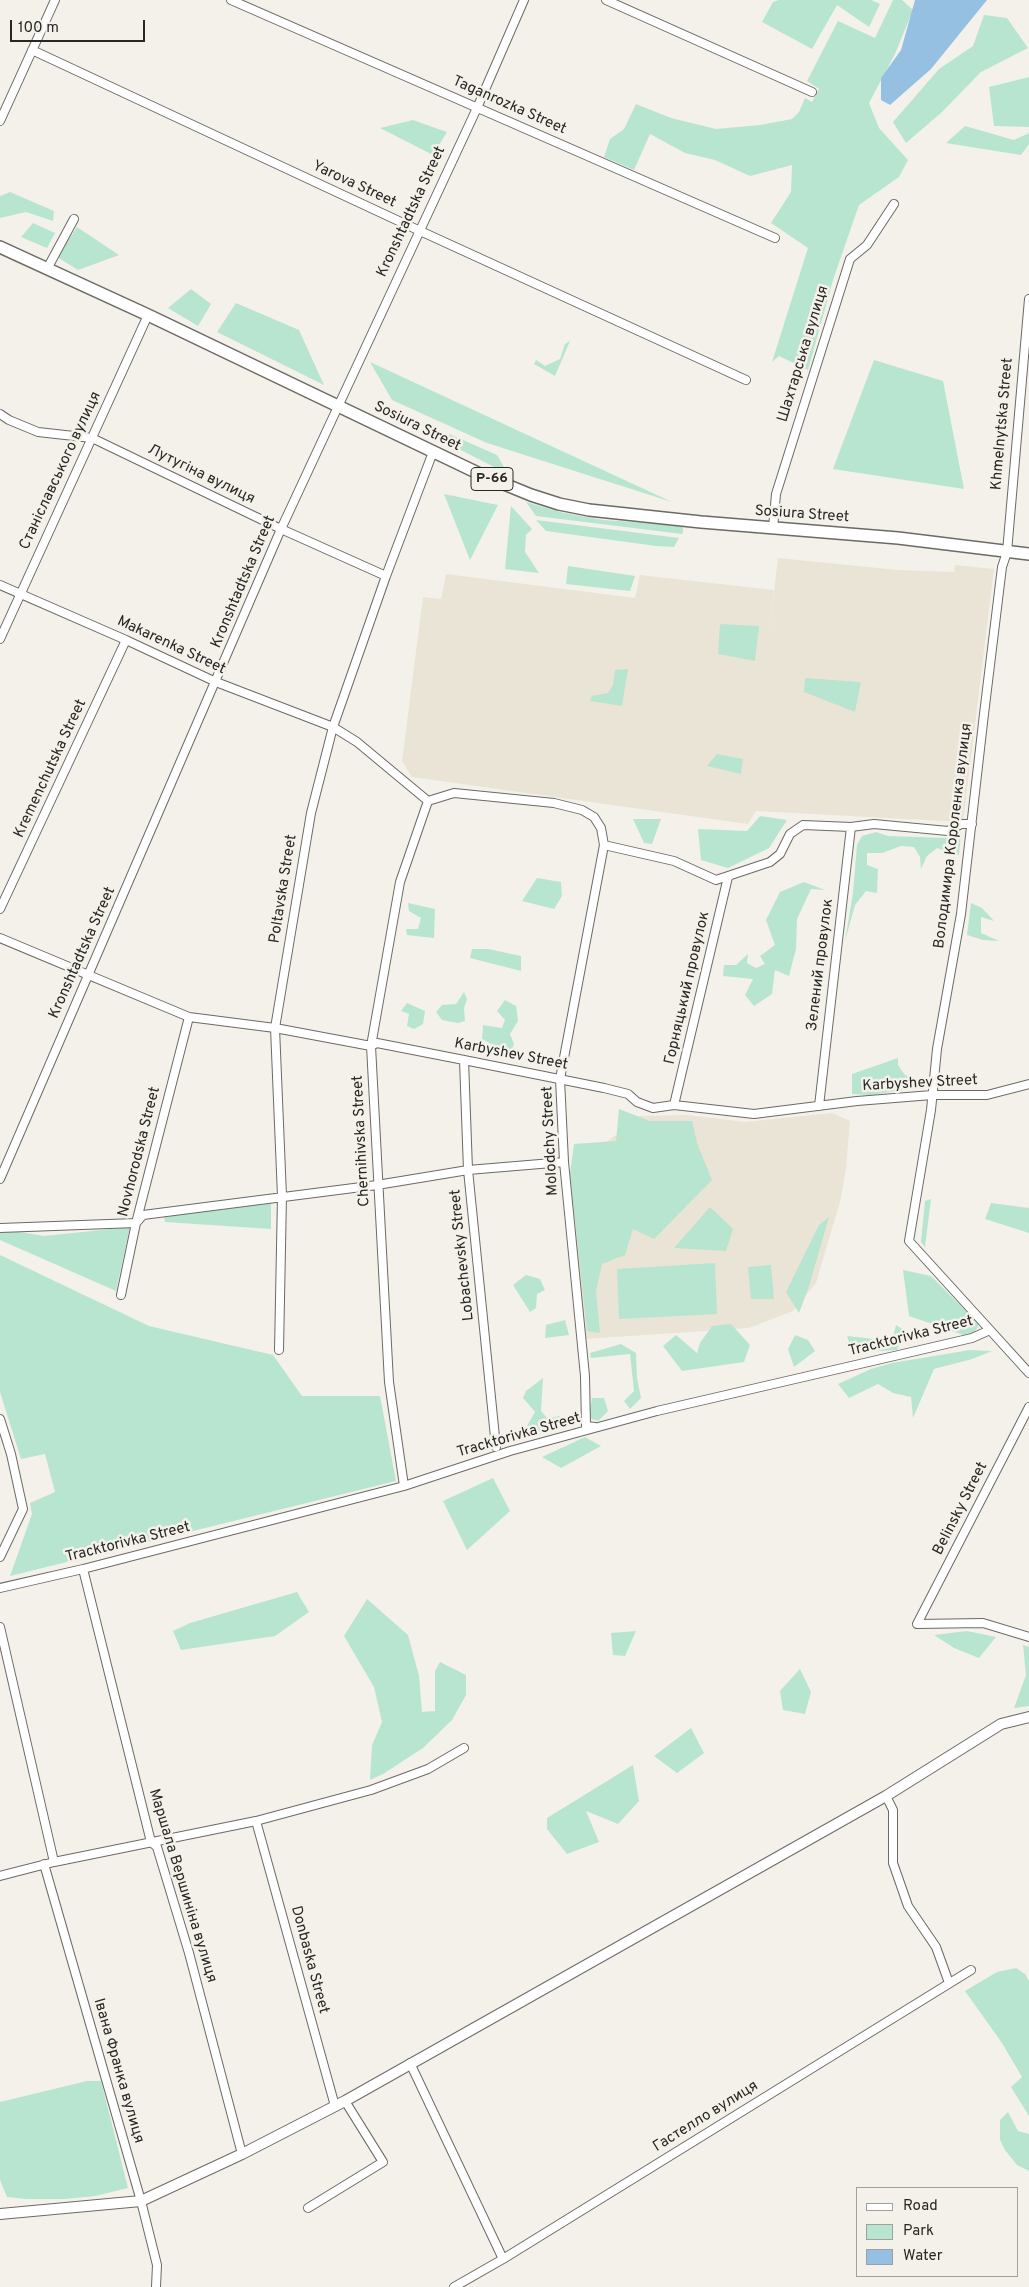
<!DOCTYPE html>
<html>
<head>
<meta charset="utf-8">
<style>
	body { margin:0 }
	#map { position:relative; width:1029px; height:2287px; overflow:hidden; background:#f4f1ea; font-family:Overpass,sans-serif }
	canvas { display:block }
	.legend { position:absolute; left:856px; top:2187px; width:162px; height:90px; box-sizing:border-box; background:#f4f1ea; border:1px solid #a2a09b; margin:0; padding:6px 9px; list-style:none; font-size:15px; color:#282724 }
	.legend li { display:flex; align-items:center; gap:10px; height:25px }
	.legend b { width:25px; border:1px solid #a2a09b }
	.scale { position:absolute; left:10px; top:20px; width:135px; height:22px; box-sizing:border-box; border:2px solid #282724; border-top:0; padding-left:6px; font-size:15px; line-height:18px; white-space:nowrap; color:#282724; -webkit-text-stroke:4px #f4f1ea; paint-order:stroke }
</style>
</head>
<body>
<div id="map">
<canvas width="1029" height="2287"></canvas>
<ul class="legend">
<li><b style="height:6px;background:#fff"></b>Road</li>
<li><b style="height:14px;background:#b8e5cf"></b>Park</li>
<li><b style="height:14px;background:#96c0e1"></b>Water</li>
</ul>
<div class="scale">100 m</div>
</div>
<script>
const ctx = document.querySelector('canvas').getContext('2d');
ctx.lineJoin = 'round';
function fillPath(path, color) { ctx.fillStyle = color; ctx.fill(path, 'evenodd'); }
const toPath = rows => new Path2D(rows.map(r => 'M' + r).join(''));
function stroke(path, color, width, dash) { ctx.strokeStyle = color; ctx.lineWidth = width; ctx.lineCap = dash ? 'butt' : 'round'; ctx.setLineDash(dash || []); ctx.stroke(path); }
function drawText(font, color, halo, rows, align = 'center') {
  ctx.font = font + ' Overpass,sans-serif'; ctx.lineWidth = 5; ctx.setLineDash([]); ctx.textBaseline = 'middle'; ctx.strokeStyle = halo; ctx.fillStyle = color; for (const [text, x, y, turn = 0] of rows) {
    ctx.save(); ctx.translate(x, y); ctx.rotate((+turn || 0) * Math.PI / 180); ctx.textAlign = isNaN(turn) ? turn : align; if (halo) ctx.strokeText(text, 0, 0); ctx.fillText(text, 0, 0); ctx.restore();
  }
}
fillPath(toPath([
	[778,558,898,570,954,572,955,565,994,569,963,822,756,811,748,824,412,777,402,761,423,597,441,599,446,574,635,598,640,575,774,590,768,646],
	[832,1113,850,1121,846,1169,841,1198,816,1283,793,1311,749,1328,585,1339,567,1173,640,1116,687,1115,745,1122]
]), '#eae4d6');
fillPath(toPath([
	[779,0,871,0,880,4,869,27,837,5,812,49,762,22,773,2],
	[893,0,902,0,913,10,895,54,869,103,879,128,908,160,899,177,859,205,833,280,808,370,779,356,772,362,808,248,771,223,791,192,792,165,750,176,715,160,685,153,650,134,634,170,604,157,610,139,624,129,636,104,671,118,716,129,760,125,792,119,799,112,805,98,812,102,819,89,807,81,838,21,875,38],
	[984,15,1007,18,1028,48,981,72,942,112,906,143,893,122,939,69,973,46],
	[1029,77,1029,127,994,126,989,87],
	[413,120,447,132,433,155,380,128],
	[965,126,1014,140,1029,133,1029,144,1021,155,946,143],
	[10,192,54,211,53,221,26,212,0,218,0,196],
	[33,223,55,233,47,248,21,237],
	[77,227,119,255,78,270,57,257],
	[191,289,211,304,198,326,168,308],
	[236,303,299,330,324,385,217,332],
	[570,341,555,376,534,364,536,360,545,366,560,359,565,344],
	[874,360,943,381,964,489,833,469],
	[370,362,672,502,487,443,392,400],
	[449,434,497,455,508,474,451,445],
	[444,494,498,505,470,560],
	[526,502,564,513,603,520,679,525,683,527,683,532,682,534,536,516],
	[511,506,532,529,526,535,525,552,539,573,505,569],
	[536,520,679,538,674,547,656,546,546,531],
	[568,566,635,576,630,591,566,584],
	[720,624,759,626,755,661,718,654],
	[628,669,622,706,590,701,592,696,608,693,613,685,615,670],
	[805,678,861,682,855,712,804,692],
	[717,754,743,759,741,774,707,766],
	[760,816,787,820,769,848,728,868,701,860,698,829,747,831],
	[633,819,661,819,652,844,644,843],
	[876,832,888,836,947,838,961,833,959,855,937,848,927,856,921,869,920,857,914,847,901,846,882,853,867,853,867,865,878,869,877,893,866,891,855,905,845,941,853,893,857,845,862,836],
	[537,878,561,882,562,896,554,909,522,901],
	[804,882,825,890,811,889,797,919,796,949,789,976,775,970,772,994,754,1006,745,995,753,979,723,976,724,965,736,965,748,954,747,963,756,968,765,964,760,956,775,945,766,920,780,892],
	[408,903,435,909,434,938,407,935,406,929,418,929,421,918,409,911],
	[971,903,982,908,994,921,981,917,981,933,999,941,983,940,967,935],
	[472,949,488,949,521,956,521,971,470,958],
	[464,992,467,999,464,1008,465,1021,458,1023,442,1020,436,1012,442,1005,456,1004],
	[505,1000,516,1006,518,1021,510,1034,514,1044,509,1055,495,1051,493,1045,482,1039,483,1025,502,1028,505,1020,497,1011],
	[407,1003,425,1011,423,1024,414,1029,407,1026,409,1014,401,1011],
	[898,1058,898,1065,905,1075,920,1080,917,1088,870,1095,852,1094,852,1074],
	[619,1109,650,1121,692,1121,697,1143,712,1180,654,1239,633,1229,625,1255,602,1264,596,1291,600,1333,587,1331,570,1174,574,1144,616,1141],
	[931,1199,925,1247,921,1242,925,1201],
	[271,1203,271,1229,165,1222,164,1217],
	[991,1203,1029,1208,1029,1233,985,1219],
	[710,1207,733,1229,726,1251,674,1248],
	[829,1217,809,1286,799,1313,786,1292,819,1225],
	[130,1227,116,1291,0,1240,0,1233,14,1231,44,1236],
	[0,1255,149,1326,273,1355,302,1396,380,1396,396,1481,10,1576,32,1514,30,1503,55,1492,45,1454,21,1459,0,1392],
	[715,1263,717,1314,619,1319,617,1269],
	[771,1265,774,1299,751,1299,748,1267],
	[903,1270,931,1276,979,1324,972,1338,909,1316],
	[526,1275,540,1279,545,1290,537,1294,536,1308,530,1312,513,1285],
	[565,1320,569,1335,545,1338,546,1325],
	[731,1324,750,1345,744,1362,682,1371,663,1346,676,1335,697,1353,700,1343,712,1326],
	[896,1325,904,1330,897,1350,864,1352,851,1348,847,1336,892,1341],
	[795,1335,808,1340,815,1351,794,1367,788,1349],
	[621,1344,636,1353,637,1378,641,1398,630,1409,624,1401,634,1391,630,1354,591,1358,590,1353],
	[970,1350,992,1351,972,1359,934,1369,913,1418,911,1397,893,1393,878,1384,849,1398,838,1384,871,1369,892,1363],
	[543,1378,541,1411,548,1419,559,1416,564,1421,547,1431,523,1433,535,1412,523,1398,526,1391],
	[592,1398,604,1398,608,1411,598,1421,589,1418],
	[585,1437,601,1446,561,1468,542,1457],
	[493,1478,510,1511,467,1550,443,1501],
	[297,1592,309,1612,275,1636,181,1650,173,1631,190,1623],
	[367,1599,408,1635,419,1676,422,1712,435,1711,435,1671,440,1662,466,1675,466,1695,452,1720,423,1748,383,1774,370,1780,372,1745,382,1722,374,1687,344,1636],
	[636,1631,625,1656,613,1655,611,1633],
	[967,1631,996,1637,979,1658,954,1648,934,1635],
	[1023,1645,1029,1647,1029,1706,1014,1708,1026,1675],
	[800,1669,811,1692,805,1714,783,1710,780,1691],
	[691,1728,704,1753,677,1773,654,1756],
	[633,1765,639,1801,618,1824,586,1811,599,1842,567,1854,547,1829,547,1818],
	[1016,1968,1025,1974,1029,1981,1029,2116,1011,2087,1022,2077,1002,2043,965,1991,997,1972],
	[87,2081,101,2081,128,2188,95,2196,65,2199,27,2199,7,2197,0,2180,0,2102],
	[1008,2112,1018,2131,1029,2134,1029,2171,1017,2165,1005,2150,1000,2140,1000,2120]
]), '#b8e5cf');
fillPath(toPath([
	[915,0,987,0,931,69,890,105,881,100,881,78,901,50]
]), '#96c0e1');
const street = toPath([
	[231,0,775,238],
	[606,0,812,92],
	[32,50,418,230,746,380],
	[0,121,55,0],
	[47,269,74,219],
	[0,414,9,420,38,432,92,438,281,529,386,576],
	[773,528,776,494,850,259,867,245,894,204],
	[0,585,126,640,216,682,333,727,357,742,428,801],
	[0,639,148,315],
	[428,801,454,793,554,803,582,810,594,817,601,828,604,845,674,861,716,880,770,862,780,854,790,834,803,825,851,827,874,824,948,831,961,824,972,824],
	[0,909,126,640],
	[0,938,189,1017,275,1028,371,1046,377,1043,464,1060,604,1088,628,1094,637,1102,653,1108,674,1105,754,1114,857,1101,932,1095,987,1095,1029,1084],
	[464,1060,468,1170,496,1447],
	[674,1105,728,877],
	[819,1106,851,827],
	[0,1179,281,529,477,108,524,0],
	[0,1228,136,1223,143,1215,377,1185,468,1170,564,1162],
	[121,1295,136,1223,189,1017],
	[990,1330,909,1241,931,1110,937,1049,961,914,984,714,1002,567,1007,552,1029,299],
	[279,1350,282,1196,275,1028,311,813,333,727,386,576,433,452],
	[1029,1407,917,1624,983,1623,1029,1637],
	[0,1419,11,1454,23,1509,0,1557],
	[595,1427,586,1426,585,1376,564,1162,560,1079,604,845],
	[404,1486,389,1382,371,1046,400,882,428,801],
	[83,1569,151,1842,157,1847,189,1953,242,2154],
	[0,1588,83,1569,404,1486,510,1451,657,1411,972,1338,990,1330,1029,1373],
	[0,1627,54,1862],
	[886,1796,893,1810,893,1863,908,1906,936,1947,949,1983],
	[256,1821,335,2106],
	[44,1864,141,2201,157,2265,156,2287],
	[0,1876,54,1862,256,1821,371,1790,428,1769,464,1748],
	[410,2063,503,2259],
	[308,2208,383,2162,345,2101],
	[454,2287,503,2259,971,1970]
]);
const secondary = toPath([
	[0,2214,141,2201,242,2154,345,2101,886,1796,1001,1724,1029,1717]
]);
const primary = toPath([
	[0,247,148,315,482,475,531,495,559,504,589,510,701,522,898,538,1029,554]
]);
stroke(street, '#6c6a64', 10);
stroke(secondary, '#6c6a64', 12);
stroke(primary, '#6c6a64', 14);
stroke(street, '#fff', 8);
stroke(secondary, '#fff', 10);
stroke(primary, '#fff', 11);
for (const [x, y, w] of [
	[492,479,42]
]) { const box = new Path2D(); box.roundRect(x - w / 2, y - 11.5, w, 23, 4); ctx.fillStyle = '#f4f1ea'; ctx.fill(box); stroke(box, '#282724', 1); }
drawText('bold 14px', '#282724', null, [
	["Р-66",492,479]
]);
drawText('15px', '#282724', '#f4f1ea', [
	["Taganrozka Street",509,106,24],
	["Yarova Street",354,185,25],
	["Kronshtadtska Street",412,212,-65],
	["Шахтарська вулиця",804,354,-73],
	["Khmelnytska Street",1003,424,-85],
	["Sosiura Street",417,427,26],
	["Станіславського вулиця",61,471,-65],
	["Лутугіна вулиця",201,475,26],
	["Sosiura Street",802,515,4],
	["Kronshtadtska Street",244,582,-67],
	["Makarenka Street",171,646,25],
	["Kremenchutska Street",51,769,-65],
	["Володимира Короленка вулиця",954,836,-83],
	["Poltavska Street",284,889,-81],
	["Kronshtadtska Street",83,953,-66],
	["Зелений провулок",821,965,-83],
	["Горняцький провулок",688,988,-77],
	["Karbyshev Street",511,1055,11],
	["Karbyshev Street",920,1084,-3],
	["Chernihivska Street",362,1141,-93],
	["Molodchy Street",551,1141,-93],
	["Novhorodska Street",140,1152,-76],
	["Lobachevsky Street",463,1255,-96],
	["Tracktorivka Street",911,1337,-14],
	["Tracktorivka Street",519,1436,-16],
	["Belinsky Street",961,1509,-63],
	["Tracktorivka Street",128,1543,-14],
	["Маршала Вершиніна вулиця",182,1886,73],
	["Donbaska Street",309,1960,75],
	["Івана Франка вулиця",118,2071,74],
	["Гастелло вулиця",706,2117,-32]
]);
</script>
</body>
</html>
